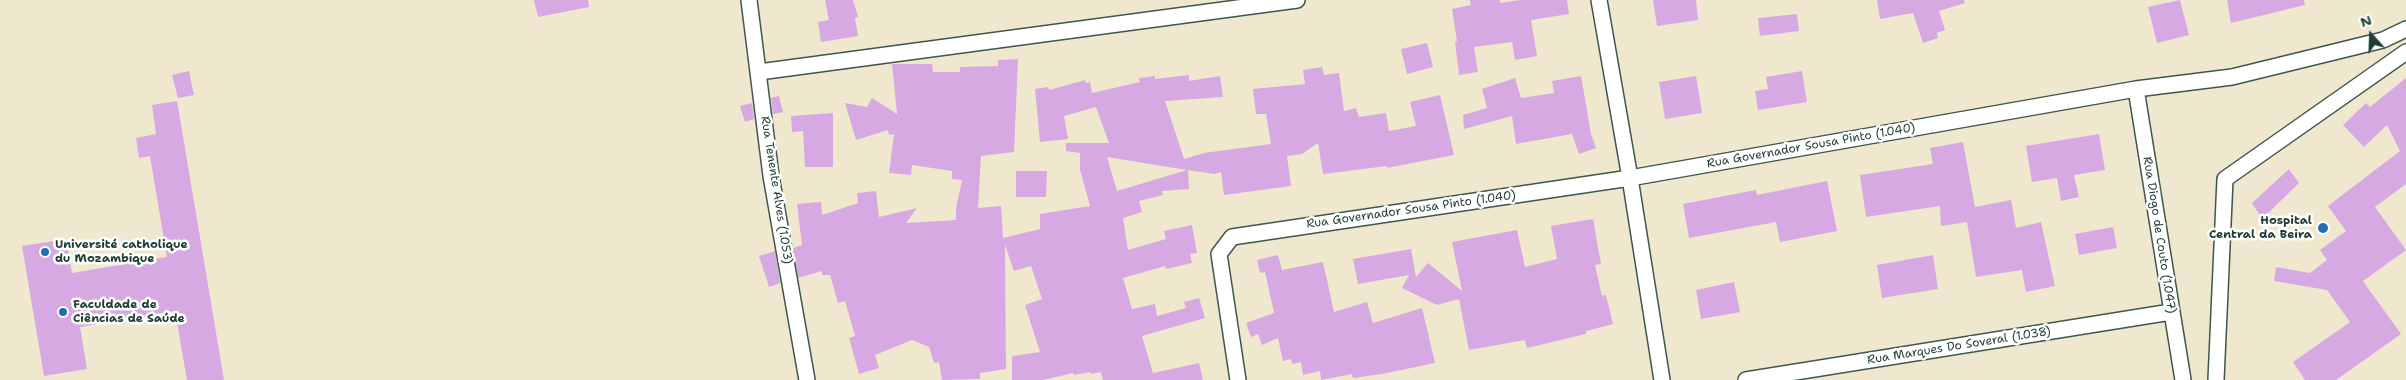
<!DOCTYPE html>
<html>
<head>
<meta charset="utf-8">
<style>
	body { margin:0 }
	#map { position:relative; width:2406px; height:380px; overflow:hidden; background:#f0e8ce; font-family:"Shantell Sans",sans-serif }
	canvas { display:block }
	.north { position:absolute; left:2346px; top:10px; width:50px; height:50px; -webkit-text-stroke:4px #fff; paint-order:stroke; rotate:340deg; font-size:14px; font-weight:700; line-height:20px; text-align:center; color:#1f3d34 }
	.north::after { content:''; display:block; margin:auto; width:18px; height:22px; background:#1f3d34; clip-path:polygon(50% 0,100% 100%,50% 72%,0 100%) }
</style>
</head>
<body>
<div id="map">
<canvas width="2406" height="380"></canvas>
<div class="north">N</div>
</div>
<script>
const ctx = document.querySelector('canvas').getContext('2d');
ctx.lineJoin = 'round';
function fillPath(path, color) { ctx.fillStyle = color; ctx.fill(path, 'evenodd'); }
const toPath = rows => new Path2D(rows.map(r => 'M' + r).join(''));
function stroke(path, color, width, dash) { ctx.strokeStyle = color; ctx.lineWidth = width; ctx.lineCap = dash ? 'butt' : 'round'; ctx.setLineDash(dash || []); ctx.stroke(path); }
function drawText(font, color, halo, rows, align = 'center') {
  ctx.font = font + ' "Shantell Sans",sans-serif'; ctx.lineWidth = 5; ctx.setLineDash([]); ctx.textBaseline = 'middle'; ctx.strokeStyle = halo; ctx.fillStyle = color; for (const [text, x, y, turn = 0] of rows) {
    ctx.save(); ctx.translate(x, y); ctx.rotate((+turn || 0) * Math.PI / 180); ctx.textAlign = isNaN(turn) ? turn : align; if (halo) ctx.strokeText(text, 0, 0); ctx.fillText(text, 0, 0); ctx.restore();
  }
}
fillPath(toPath([
	[534,0,588,0,589,7,538,17],
	[825,0,853,0,858,17,855,18,858,36,821,42,818,22,829,20],
	[1470,0,1500,0,1500,3,1520,0,1567,0,1569,14,1531,20,1537,56,1515,60,1512,42,1474,47,1478,72,1459,75,1455,41,1457,41,1452,9,1471,5],
	[1653,0,1696,0,1698,20,1657,26],
	[1877,0,1964,0,1965,3,1939,11,1945,30,1937,33,1938,38,1923,43,1913,13,1880,19],
	[2180,0,2189,35,2157,43,2148,7],
	[2227,0,2304,0,2305,5,2231,23],
	[1797,14,1799,31,1760,36,1758,18],
	[1427,43,1433,67,1407,74,1401,49],
	[1018,59,1014,152,981,156,978,208,1001,206,1003,238,1040,229,1040,214,1090,206,1080,170,1080,153,1066,151,1066,143,1109,143,1096,107,1064,116,1068,139,1040,142,1035,89,1048,87,1049,90,1085,80,1086,83,1090,82,1092,93,1140,82,1139,78,1155,76,1155,79,1189,75,1189,81,1220,76,1223,97,1165,101,1184,159,1204,153,1271,144,1266,114,1256,114,1253,89,1305,84,1303,70,1322,67,1324,75,1339,73,1344,111,1356,108,1359,117,1386,113,1389,131,1416,126,1410,102,1440,95,1454,155,1387,168,1387,166,1323,174,1318,143,1302,154,1287,156,1291,186,1224,195,1221,172,1214,174,1188,170,1189,189,1162,191,1163,195,1139,201,1142,212,1123,218,1128,250,1166,239,1164,231,1192,225,1197,253,1190,254,1192,263,1166,269,1165,266,1123,278,1132,309,1155,304,1157,316,1186,308,1184,302,1199,298,1205,318,1142,336,1153,373,1199,363,1203,380,1103,380,1101,372,1091,374,1091,372,1074,375,1073,373,1043,380,1012,380,1012,356,1040,352,1025,305,1042,299,1031,266,1014,271,1005,245,1006,369,980,373,980,379,942,380,939,362,934,363,929,347,912,340,875,355,879,368,859,374,849,338,855,336,845,301,838,303,830,275,822,275,822,271,798,278,793,248,802,245,797,204,821,202,822,215,858,203,857,193,876,191,879,217,917,208,906,223,956,220,956,208,962,180,952,179,952,171,912,165,911,175,889,173,894,134,889,135,888,130,856,140,845,103,867,107,872,98,897,114,892,64,932,64,933,72,960,72,960,67,998,66,998,60],
	[1107,157,1162,166,1187,170,1117,191],
	[189,71,194,95,178,98,172,75],
	[1802,71,1807,102,1758,110,1755,91,1768,89,1766,77],
	[1581,76,1591,134,1596,148,1579,154,1572,134,1516,144,1512,116,1464,129,1463,115,1487,108,1482,89,1515,78,1521,98,1554,93,1552,81],
	[1696,76,1702,113,1665,119,1659,82],
	[2406,78,2406,184,2375,207,2406,250,2363,281,2401,334,2336,380,2305,380,2293,362,2350,322,2327,290,2274,281,2276,267,2310,273,2327,260,2320,250,2346,231,2328,206,2400,151,2387,125,2364,147,2343,125,2366,103,2370,107],
	[779,96,783,112,773,114,771,98],
	[177,101,224,380,187,380,175,311,80,327,87,369,44,376,22,246,66,239,72,273,167,257,150,156,139,158,136,138,156,134,152,105],
	[752,103,754,119,745,122,740,106],
	[833,113,833,167,805,167,803,131,792,132,791,116],
	[2099,134,2105,170,2074,175,2079,197,2061,201,2057,178,2032,182,2026,146],
	[1963,142,1975,207,2011,200,2016,228,2041,222,2055,286,2026,292,2022,270,1976,277,1967,222,1941,226,1940,206,1866,217,1860,175,1933,164,1930,148],
	[2289,169,2299,183,2262,219,2252,203],
	[1016,171,1047,171,1046,197,1016,197],
	[1827,181,1837,231,1780,242,1776,222,1689,238,1683,204,1756,190,1757,195],
	[1593,219,1601,264,1595,265,1602,296,1606,295,1613,324,1586,331,1586,334,1527,348,1525,340,1469,350,1459,299,1437,305,1402,288,1409,275,1358,284,1353,259,1411,249,1416,277,1428,263,1462,291,1452,242,1517,230,1525,267,1557,259,1551,226],
	[2113,227,2117,248,2079,255,2075,234],
	[775,251,780,283,769,287,759,256],
	[1278,255,1282,270,1323,262,1334,312,1367,302,1373,323,1422,308,1435,363,1382,374,1353,378,1352,374,1321,380,1320,371,1303,375,1301,362,1292,364,1291,359,1283,361,1278,338,1262,345,1258,334,1251,337,1246,323,1274,313,1265,272,1260,273,1257,260],
	[1933,255,1938,289,1882,298,1877,265],
	[1734,282,1740,312,1701,319,1696,290]
]), '#d6a9e2');
const minor = toPath([
	[749,0,771,176,807,380],
	[1599,0,1630,178,1662,380],
	[759,72,1297,0],
	[2136,89,2183,380],
	[1238,380,1219,254,1232,237,1630,178,2136,89,2232,77,2383,40,2406,29],
	[1746,380,2171,312],
	[2216,380,2225,179,2406,52]
]);
stroke(minor, '#3e574b', 18);
stroke(minor, '#fff', 15);
for (const [x, y, r, color] of [
	[2323,228,6,"#1f6fb2"],
	[45,252,5,"#1f6fb2"],
	[63,312,5,"#1f6fb2"]
]) { const dot = new Path2D(); dot.arc(x, y, r, 0, 2 * Math.PI); ctx.fillStyle = color; ctx.fill(dot); stroke(dot, '#fff', 2); }
drawText('12px', '#1f3d34', '#fff', [
	["Rua Governador Sousa Pinto (1.040)",1811,146,-10],
	["Rua Tenente Alves (1.053)",776,190,81],
	["Rua Governador Sousa Pinto (1.040)",1411,210,-8],
	["Rua Diogo de Couto (1.047)",2159,235,81],
	["Rua Marques Do Soveral (1.038)",1959,346,-9]
]);
drawText('bold 12px', '#1f3d34', '#fff', [
	["Hospital",2312,221,"right"],
	["Central da Beira",2312,235,"right"],
	["Université catholique",55,245],
	["du Mozambique",55,259],
	["Faculdade de",73,305],
	["Ciências de Saúde",73,319]
], 'left');
</script>
</body>
</html>
